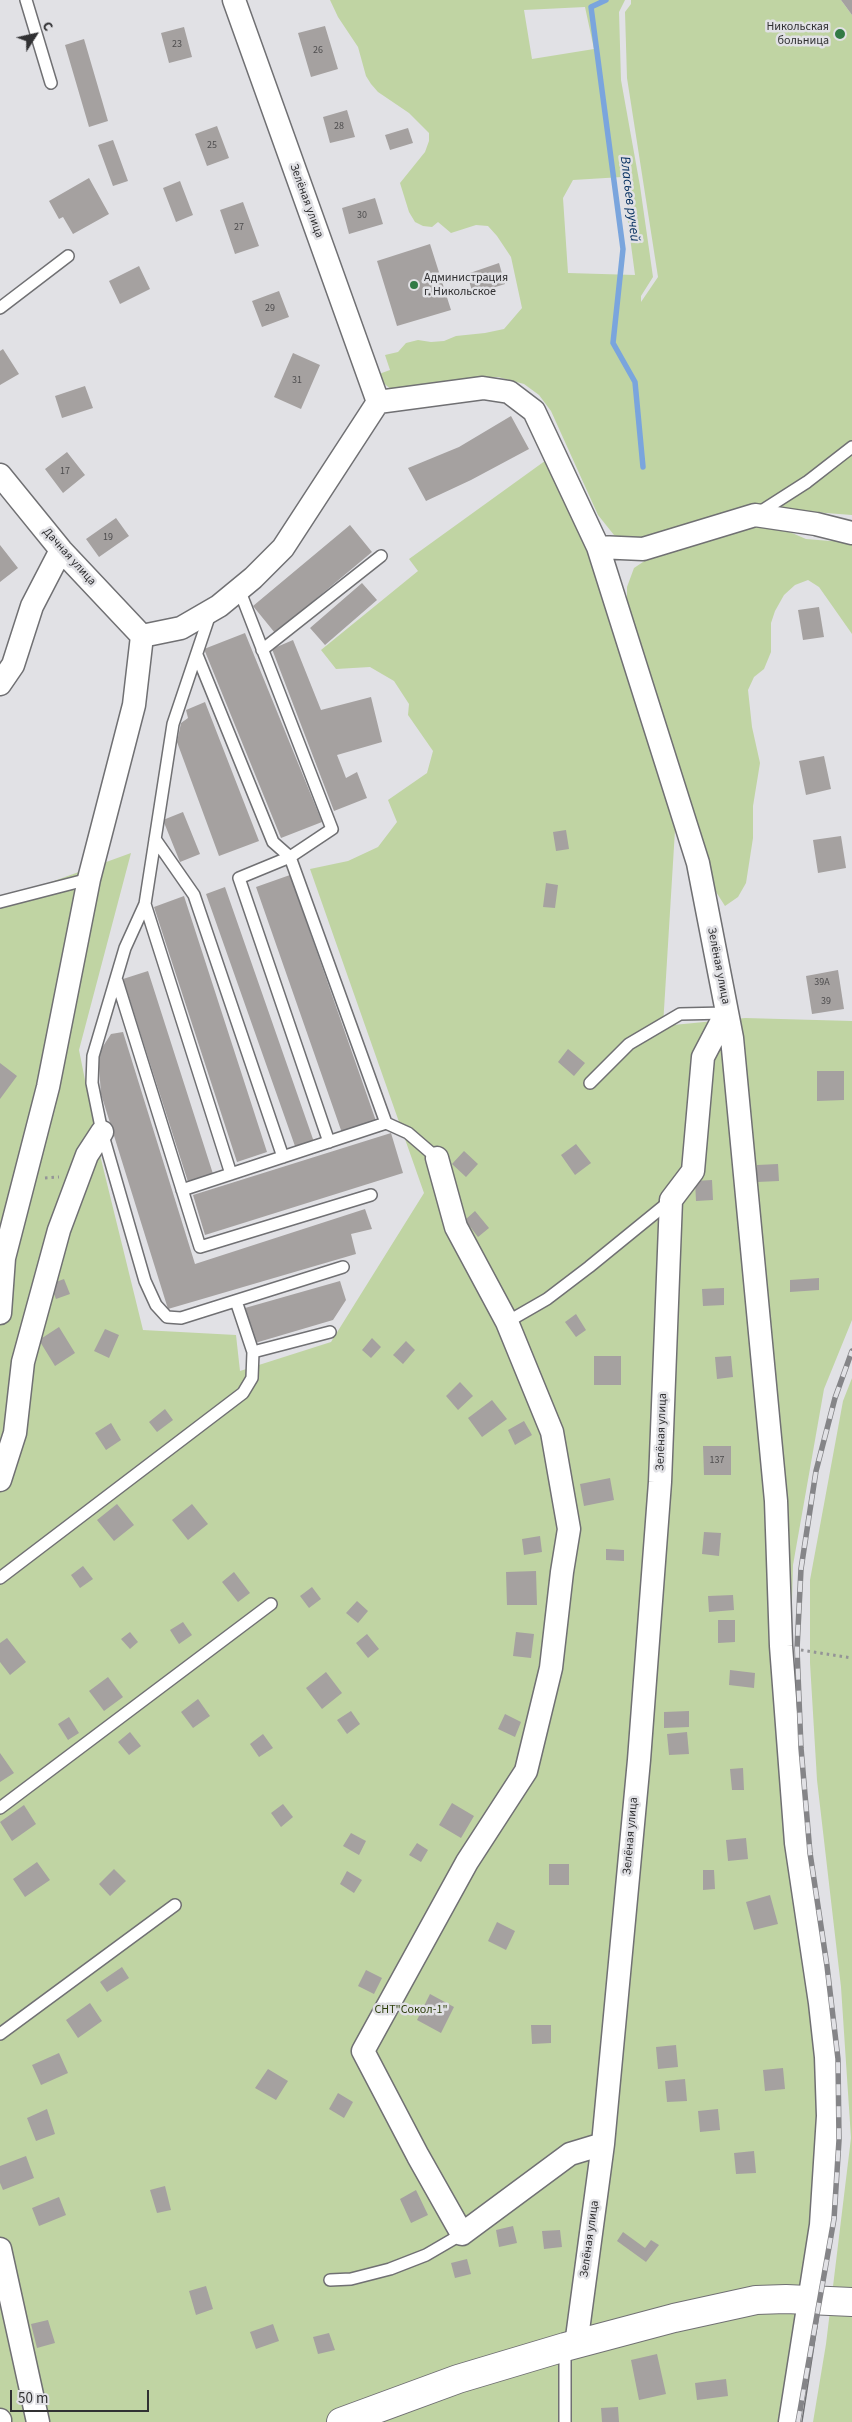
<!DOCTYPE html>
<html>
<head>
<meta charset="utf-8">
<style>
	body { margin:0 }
	#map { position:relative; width:852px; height:2422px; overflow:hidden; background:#e1e1e5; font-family:"Source Sans 3",sans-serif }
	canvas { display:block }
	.north { position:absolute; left:10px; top:10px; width:50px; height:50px; -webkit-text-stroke:4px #e1e1e5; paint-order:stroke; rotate:55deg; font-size:14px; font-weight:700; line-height:20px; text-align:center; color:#313133 }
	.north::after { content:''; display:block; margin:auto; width:18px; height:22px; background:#313133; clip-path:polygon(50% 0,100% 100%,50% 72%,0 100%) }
	.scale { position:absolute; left:10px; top:2390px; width:139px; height:22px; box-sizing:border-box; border:2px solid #313133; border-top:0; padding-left:6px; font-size:15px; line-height:18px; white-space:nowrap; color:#313133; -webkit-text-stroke:4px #e1e1e5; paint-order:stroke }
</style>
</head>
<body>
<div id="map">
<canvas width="852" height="2422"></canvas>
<div class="north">С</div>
<div class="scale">50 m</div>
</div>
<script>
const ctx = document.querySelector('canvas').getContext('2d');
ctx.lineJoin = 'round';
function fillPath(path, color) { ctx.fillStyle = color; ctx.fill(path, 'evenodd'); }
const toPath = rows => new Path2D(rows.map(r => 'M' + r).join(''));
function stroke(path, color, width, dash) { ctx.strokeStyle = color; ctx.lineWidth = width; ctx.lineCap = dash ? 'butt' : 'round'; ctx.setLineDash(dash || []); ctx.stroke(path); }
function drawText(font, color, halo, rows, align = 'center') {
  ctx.font = font + ' "Source Sans 3",sans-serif'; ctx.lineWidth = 5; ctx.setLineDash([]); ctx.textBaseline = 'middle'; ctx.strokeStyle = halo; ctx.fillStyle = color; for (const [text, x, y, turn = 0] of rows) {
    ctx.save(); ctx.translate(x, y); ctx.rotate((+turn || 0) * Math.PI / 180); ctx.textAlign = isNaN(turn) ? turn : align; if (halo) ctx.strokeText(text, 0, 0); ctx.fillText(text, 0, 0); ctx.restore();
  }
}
fillPath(toPath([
	[330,0,625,0,619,12,621,80,640,186,653,277,641,296,641,302,658,277,627,78,625,12,631,4,631,0,841,0,852,15,852,515,813,512,781,513,644,540,626,541,614,535,598,515,551,411,539,395,524,384,498,377,473,378,416,391,392,390,382,382,379,374,390,370,385,355,398,352,406,343,418,340,431,342,444,341,456,336,485,333,504,329,522,308,511,257,497,236,488,226,476,225,451,233,438,222,432,227,423,226,415,222,409,212,400,183,425,152,429,141,429,133,409,113,378,92,371,84,366,76,358,47,338,17],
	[585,7,594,49,532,59,524,10],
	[622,177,635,275,568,273,563,198,573,180],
	[549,458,588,542,675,830,663,1026,745,1018,852,1021,852,1320,824,1389,793,1565,790,1672,802,1852,831,2055,794,2422,0,2422,0,898,10,897,131,853,79,1050,100,1155,143,1330,236,1335,240,1371,331,1342,424,1193,310,869,348,861,378,847,397,822,388,800,427,773,433,751,408,715,409,704,394,681,370,667,336,669,321,650,418,571,409,559],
	[754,522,778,527,806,539,830,541,852,539,852,634,819,587,808,580,795,585,784,595,775,611,771,623,771,652,764,669,754,677,748,690,752,727,760,763,753,806,753,838,746,883,738,897,725,906,711,884,627,602,627,587,634,568,646,560],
	[852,1378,852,2422,813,2422,826,2344,851,2138,841,1987,817,1780,810,1663,810,1580,843,1401]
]), '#c0d4a3');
stroke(toPath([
	[606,0,591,7,623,249,613,343,635,382,643,467]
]), '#7aa5dd', 5.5);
fillPath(toPath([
	[841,0,852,0,852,15],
	[325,26,338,69,311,77,298,33],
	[184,27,192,57,169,63,161,33],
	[84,39,108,121,89,127,65,45],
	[347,110,355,137,330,143,323,117],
	[217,126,229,158,207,166,195,134],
	[408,128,413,143,390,150,385,135],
	[113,140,128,181,113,186,98,145],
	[89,178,109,214,73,234,63,217,59,219,49,201],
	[180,181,193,215,176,222,163,188],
	[375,198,383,224,349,234,342,208],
	[243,202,259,246,235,254,220,210],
	[430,244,451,310,397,326,377,261],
	[499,263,505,284,473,294,467,274],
	[139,266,150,289,120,304,109,281],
	[279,291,289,317,262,327,252,301],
	[3,349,19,374,0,385,0,351],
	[293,353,320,365,301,409,274,397],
	[85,386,93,408,62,418,55,396],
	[511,416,529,449,471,480,426,501,408,468,459,447],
	[67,452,85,475,63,493,45,469],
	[116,518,129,536,99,557,86,539],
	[350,525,372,552,275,633,253,606],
	[0,545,18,568,0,582],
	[362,583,377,600,325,645,310,628],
	[819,607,824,637,803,640,798,610],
	[245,633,322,822,281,838,204,649],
	[293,640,321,710,371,697,382,742,337,755,346,778,357,772,367,798,334,811,272,649],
	[205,702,259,841,219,856,177,742,181,723,188,718,186,710],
	[824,756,831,789,806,795,799,761],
	[183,812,200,854,180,862,163,820],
	[566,830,569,849,556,851,553,832],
	[841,836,846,868,818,873,813,840],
	[290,875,376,1121,342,1133,256,887],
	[546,883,558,885,555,908,543,907],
	[225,887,314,1142,296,1149,206,894],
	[184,896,267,1152,237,1162,154,907],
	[838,970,844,1009,812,1014,806,976],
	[148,971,214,1177,189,1185,123,979],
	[123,1032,195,1264,365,1209,372,1229,351,1234,356,1254,168,1309,101,1094,98,1054,111,1034],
	[568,1049,585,1063,574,1076,558,1062],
	[0,1063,17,1076,0,1099],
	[817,1071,844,1071,844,1100,817,1101],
	[391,1133,403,1173,205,1235,193,1195],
	[576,1144,591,1163,575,1175,561,1155],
	[464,1151,478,1164,466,1177,452,1164],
	[778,1164,779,1181,757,1182,757,1165],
	[712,1180,713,1200,696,1201,695,1181],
	[475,1211,489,1228,478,1237,465,1220],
	[819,1278,819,1290,790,1292,790,1280],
	[64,1279,70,1294,56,1299,50,1284],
	[340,1281,346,1300,333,1320,255,1343,245,1308],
	[724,1288,724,1305,703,1306,702,1289],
	[576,1314,586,1330,576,1337,565,1322],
	[59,1327,75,1353,55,1366,39,1340],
	[105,1329,119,1335,109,1358,94,1351],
	[372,1338,381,1347,371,1358,362,1350],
	[406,1341,415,1350,403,1364,393,1355],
	[594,1356,621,1356,621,1385,594,1385],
	[731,1356,733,1377,717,1379,715,1357],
	[460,1382,473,1396,458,1410,446,1396],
	[492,1400,507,1419,482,1437,468,1418],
	[165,1409,173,1420,157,1432,149,1422],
	[524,1421,532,1435,515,1445,508,1430],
	[111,1423,121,1440,106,1450,95,1433],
	[703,1446,731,1446,731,1475,704,1475],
	[610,1478,614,1500,584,1506,580,1484],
	[117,1504,134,1525,114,1541,97,1520],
	[192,1504,208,1524,188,1540,172,1520],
	[704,1532,721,1533,719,1556,702,1554],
	[540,1536,542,1552,524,1555,522,1539],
	[606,1549,624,1550,624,1561,606,1560],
	[83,1566,93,1579,80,1588,71,1575],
	[536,1571,537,1605,507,1605,506,1572],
	[234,1572,250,1593,238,1602,222,1582],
	[312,1587,321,1599,309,1608,300,1596],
	[733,1595,734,1610,709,1612,708,1596],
	[357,1601,368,1611,358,1623,346,1613],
	[718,1620,735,1620,735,1642,718,1643],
	[183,1622,192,1635,179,1644,170,1630],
	[130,1632,138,1642,130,1649,121,1639],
	[516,1632,534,1634,531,1658,513,1656],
	[367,1634,379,1649,368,1658,356,1643],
	[7,1638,26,1662,10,1675,0,1662,0,1643],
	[730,1670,755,1673,754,1688,729,1685],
	[326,1672,342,1693,322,1709,306,1688],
	[108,1677,123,1697,104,1711,89,1691],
	[198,1699,210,1716,193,1728,181,1712],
	[351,1711,360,1724,347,1734,337,1720],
	[689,1711,689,1727,664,1728,664,1712],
	[505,1714,521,1722,515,1737,498,1729],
	[69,1717,79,1733,68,1740,58,1724],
	[130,1732,141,1746,129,1755,118,1742],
	[687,1732,689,1754,669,1755,667,1734],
	[263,1734,273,1748,259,1757,250,1744],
	[0,1753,14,1773,0,1782],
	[743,1768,744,1790,732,1790,730,1769],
	[452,1803,474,1816,461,1838,439,1825],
	[283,1804,293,1817,281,1827,271,1813],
	[24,1805,36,1824,12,1841,0,1822],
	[351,1833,366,1841,359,1855,343,1846],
	[746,1838,748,1859,728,1861,726,1840],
	[417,1843,428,1850,421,1862,409,1855],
	[37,1862,50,1880,25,1897,13,1879],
	[549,1864,569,1864,569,1885,549,1885],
	[114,1869,126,1881,110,1896,99,1884],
	[703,1870,714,1870,715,1889,703,1890],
	[347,1871,362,1880,354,1893,340,1884],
	[770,1895,778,1924,754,1930,746,1902],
	[497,1922,515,1931,506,1950,488,1941],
	[122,1967,129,1978,107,1992,100,1982],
	[366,1970,382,1978,374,1994,358,1986],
	[430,1994,454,2007,441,2033,417,2020],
	[90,2003,102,2021,78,2038,66,2020],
	[531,2025,551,2025,551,2043,532,2044],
	[676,2045,678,2067,658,2069,656,2047],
	[59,2053,68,2073,41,2085,32,2065],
	[783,2068,785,2089,765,2091,763,2070],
	[268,2069,288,2081,276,2100,255,2088],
	[685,2079,687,2101,667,2102,665,2081],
	[338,2093,353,2102,344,2118,329,2109],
	[47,2109,55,2134,36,2141,27,2118],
	[718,2109,720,2130,700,2132,698,2111],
	[754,2151,756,2173,736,2174,734,2153],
	[26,2156,34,2178,3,2190,0,2183,0,2166],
	[165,2186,171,2210,157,2213,150,2190],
	[416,2190,428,2215,411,2223,400,2199],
	[59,2197,66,2215,39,2226,32,2208],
	[513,2226,517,2243,499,2247,496,2230],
	[560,2230,562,2247,544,2249,542,2231],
	[623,2232,645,2248,651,2240,659,2245,646,2262,617,2241],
	[467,2259,471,2274,455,2278,451,2263],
	[206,2286,213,2309,196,2315,189,2291],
	[48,2320,55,2343,37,2348,31,2324],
	[273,2324,279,2341,256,2349,250,2332],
	[329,2333,335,2350,318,2354,313,2337],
	[657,2354,666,2394,639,2400,631,2360],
	[726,2379,728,2396,697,2400,695,2383],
	[618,2407,619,2422,602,2422,601,2408]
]), '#a5a1a0');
const service = toPath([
	[26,0,51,83],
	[0,308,68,256],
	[757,514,807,482,852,447],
	[239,589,332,829,290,857,239,878,329,1142],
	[210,614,173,724,145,904,125,948,93,1056,92,1083,102,1132,145,1281,156,1305,167,1317,181,1318,343,1267],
	[262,650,381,556],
	[155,839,194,895,283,1157],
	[0,902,89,879],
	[145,904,231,1174],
	[117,981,200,1247,371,1195],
	[590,1083,629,1044,680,1014,726,1013],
	[386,1123,408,1133,437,1158],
	[182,1190,386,1123,290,857,273,842,197,655],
	[236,1301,253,1352,330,1332],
	[507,1322,547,1299,589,1267,670,1201],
	[0,1578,243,1393,252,1378,253,1352],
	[0,1808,271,1604],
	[0,2034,175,1905],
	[330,2280,351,2279,390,2269,426,2255,462,2234],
	[565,2347,565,2422]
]);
const minor = toPath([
	[234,0,378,402],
	[0,475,61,550,142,636],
	[598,547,643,549,755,515,816,524,852,533],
	[142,636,181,628,219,606,253,578,283,548,378,402,483,388,509,392,534,411,598,547,698,863,732,1038,776,1501,781,1646,796,1843,820,2003,826,2057,828,2116,821,2225,790,2422],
	[0,684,13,665,32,606,61,550],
	[437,1158,456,1227,507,1322,552,1432,569,1529,562,1572,551,1668,526,1771,467,1862,363,2051,418,2156,462,2234,570,2154,603,2144],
	[0,1313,4,1258,48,1087,89,879,134,705,142,636],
	[0,1480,15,1433,23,1362,59,1230,87,1155,102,1132],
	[0,2249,38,2422],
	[576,2345,603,2144,639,1760,660,1482,671,1200,693,1171,703,1057,726,1013],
	[0,2420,0,2422]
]);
const tertiary = toPath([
	[341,2422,458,2379,565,2347,674,2318,756,2300,786,2299,852,2302]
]);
stroke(service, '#707073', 14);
stroke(minor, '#707073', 25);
stroke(tertiary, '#707073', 30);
stroke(toPath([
	[45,1178,59,1177],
	[801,1650,852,1658]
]), '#949497', 3, [2.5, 4]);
stroke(service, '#fff', 11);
stroke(minor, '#fff', 22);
stroke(tertiary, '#fff', 28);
const rail = toPath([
	[798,2422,834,2219,839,2140,838,2059,827,1966,810,1853,801,1748,797,1649,801,1569,816,1471,835,1398,852,1351]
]);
stroke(rail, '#858588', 5.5);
stroke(rail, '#e1e1e5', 4, [11]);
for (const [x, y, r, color] of [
	[840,34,6,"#327a46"],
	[414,285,5,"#327a46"]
]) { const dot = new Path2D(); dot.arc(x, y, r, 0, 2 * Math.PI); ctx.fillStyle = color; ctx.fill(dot); stroke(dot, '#e1e1e5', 2); }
drawText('10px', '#4e4d4e', null, [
	["23",177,45],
	["26",318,51],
	["28",339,127],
	["25",212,146],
	["30",362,216],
	["27",239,228],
	["29",270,309],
	["31",297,381],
	["17",65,472],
	["19",108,538],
	["39А",822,983],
	["39",826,1002],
	["137",717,1461]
]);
drawText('12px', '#313133', '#e1e1e5', [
	["Никольская",829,27],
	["больница",829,41],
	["Администрация",424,278,"left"],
	["г. Никольское",424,292,"left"]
], 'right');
drawText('12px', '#313133', '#e1e1e5', [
	["Зелёная улица",306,201,70],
	["Дачная улица",69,557,48],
	["Зелёная улица",718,966,79],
	["Зелёная улица",662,1432,-88],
	["Зелёная улица",631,1836,-85],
	["Зелёная улица",590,2239,-82]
]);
drawText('12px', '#30410f', '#e1e1e5', [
	["СНТ\"Сокол-1\"",411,2010]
]);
drawText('italic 14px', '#012c5e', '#e1e1e5', [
	["Власьев ручей",629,199,83]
]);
</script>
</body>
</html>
